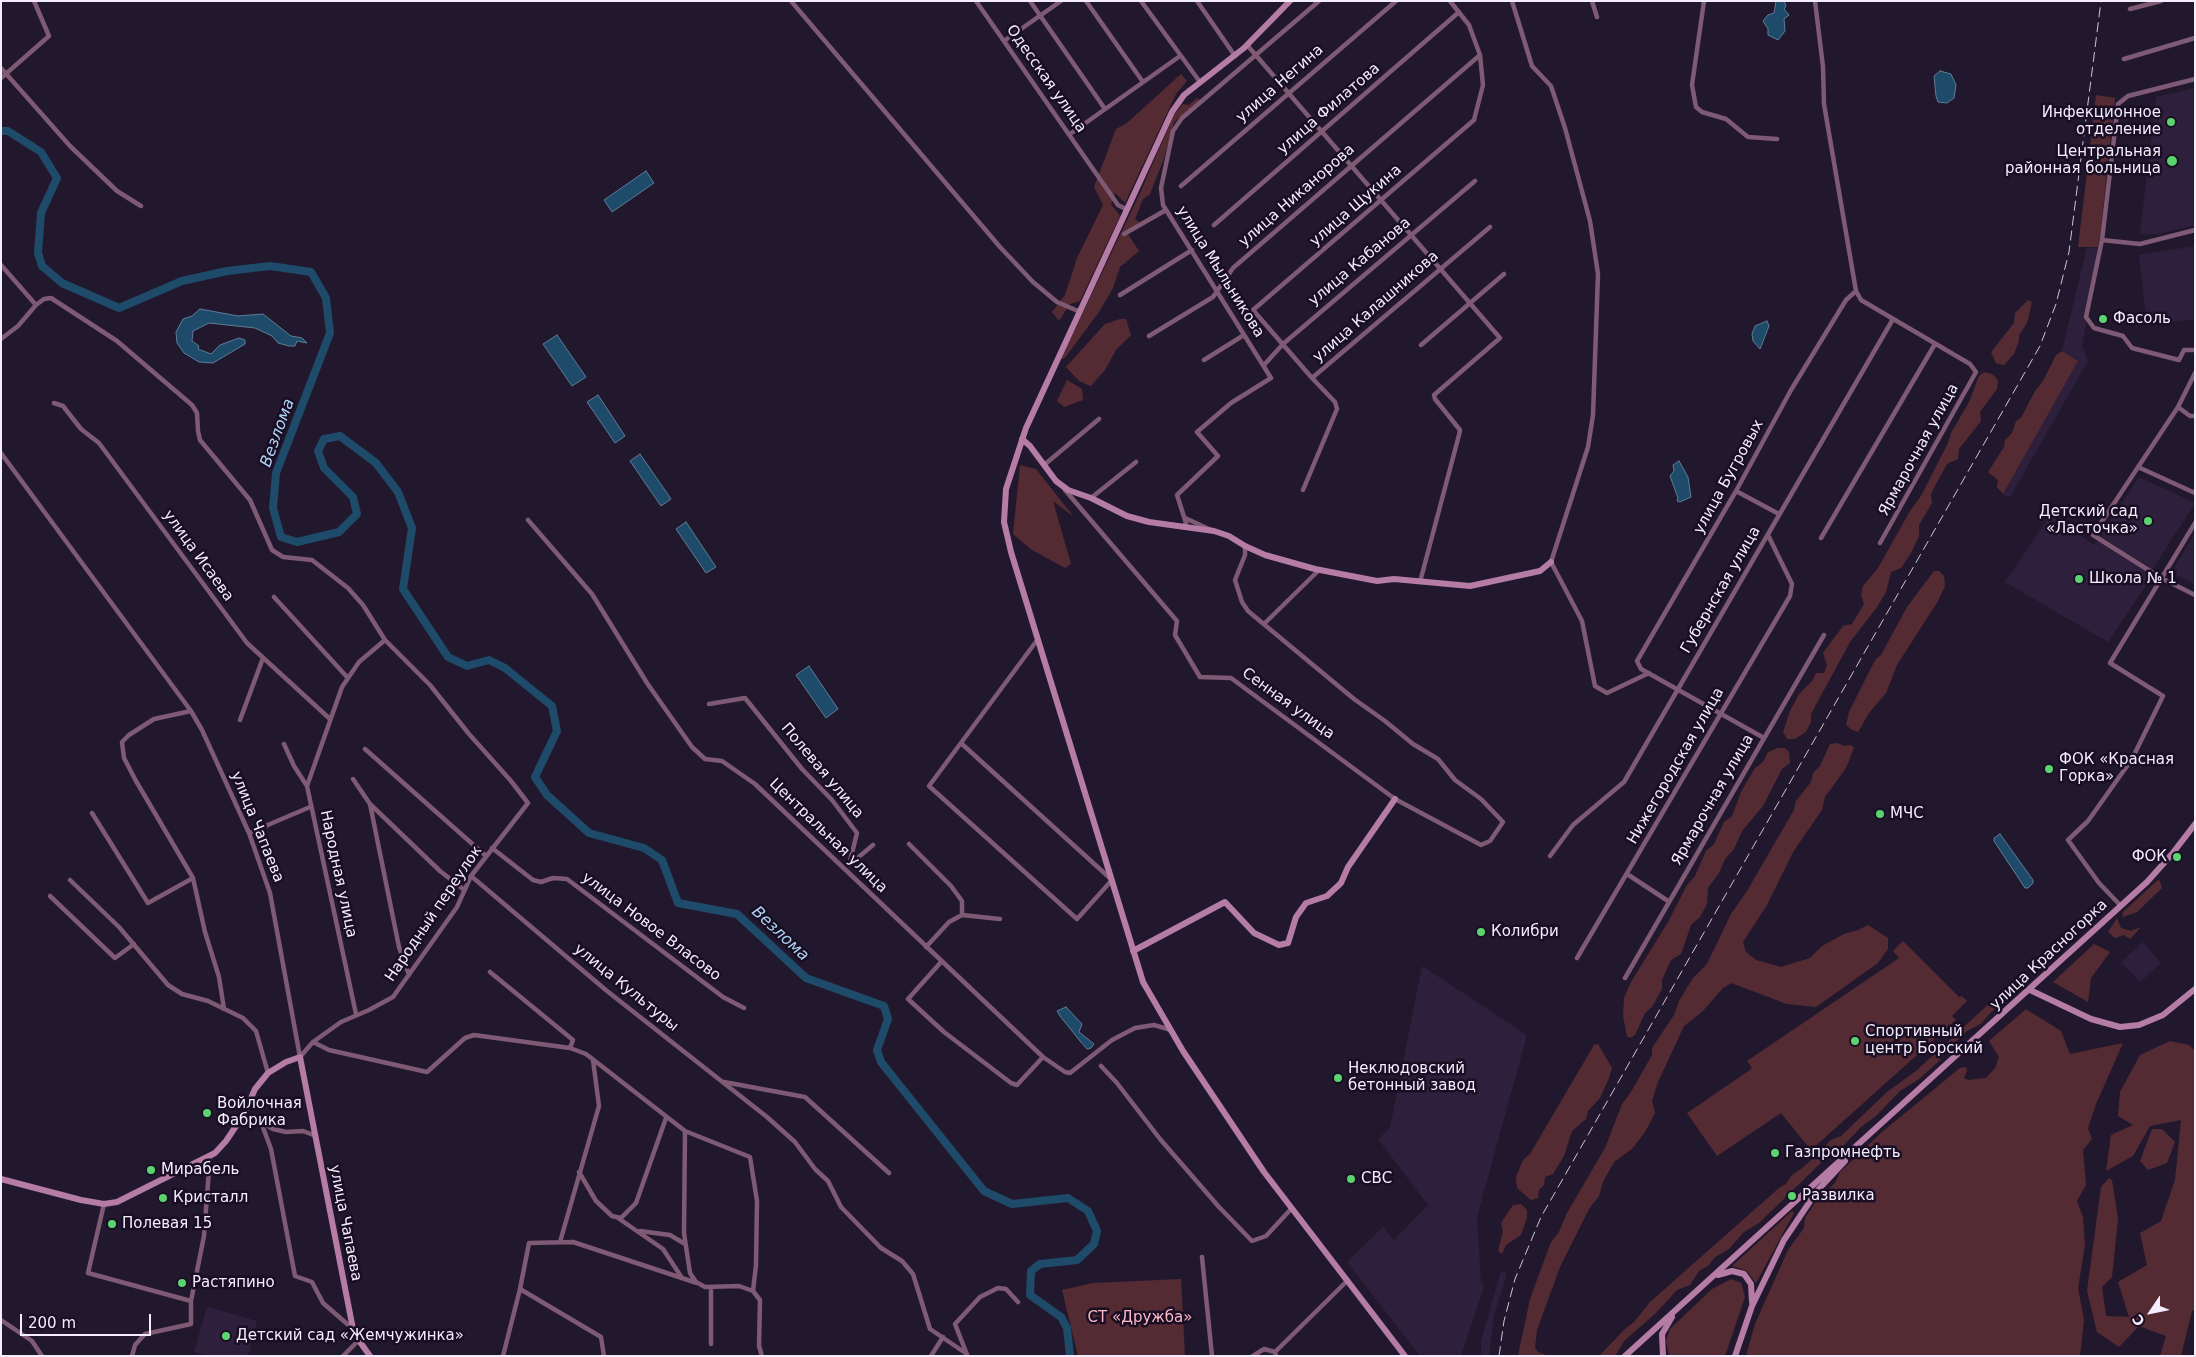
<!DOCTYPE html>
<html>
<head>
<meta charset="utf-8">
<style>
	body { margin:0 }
	#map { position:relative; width:2196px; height:1357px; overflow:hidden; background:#22182e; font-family:"DejaVu Sans",sans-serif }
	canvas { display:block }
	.frame { position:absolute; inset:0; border:2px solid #f4edfd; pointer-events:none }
	.north { position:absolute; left:2126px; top:1287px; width:50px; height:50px; -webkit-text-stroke:4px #190e24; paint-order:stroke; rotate:236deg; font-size:14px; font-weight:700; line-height:20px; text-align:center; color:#f4edfd }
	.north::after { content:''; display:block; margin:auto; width:18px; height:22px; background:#f4edfd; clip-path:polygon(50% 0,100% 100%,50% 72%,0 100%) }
	.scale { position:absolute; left:20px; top:1314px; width:131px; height:22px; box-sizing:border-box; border:2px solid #f4edfd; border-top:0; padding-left:6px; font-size:15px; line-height:18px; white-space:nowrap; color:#f4edfd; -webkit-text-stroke:4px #190e24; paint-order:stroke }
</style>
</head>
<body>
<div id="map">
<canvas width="2196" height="1357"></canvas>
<div class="frame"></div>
<div class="north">С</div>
<div class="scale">200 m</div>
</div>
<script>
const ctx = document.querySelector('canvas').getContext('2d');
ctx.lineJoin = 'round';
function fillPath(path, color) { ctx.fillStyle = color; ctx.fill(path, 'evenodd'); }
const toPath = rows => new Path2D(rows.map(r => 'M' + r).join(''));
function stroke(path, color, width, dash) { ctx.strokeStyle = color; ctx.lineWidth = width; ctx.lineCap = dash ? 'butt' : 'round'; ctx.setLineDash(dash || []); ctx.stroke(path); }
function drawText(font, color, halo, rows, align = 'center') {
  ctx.font = font + ' "DejaVu Sans",sans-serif'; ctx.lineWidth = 5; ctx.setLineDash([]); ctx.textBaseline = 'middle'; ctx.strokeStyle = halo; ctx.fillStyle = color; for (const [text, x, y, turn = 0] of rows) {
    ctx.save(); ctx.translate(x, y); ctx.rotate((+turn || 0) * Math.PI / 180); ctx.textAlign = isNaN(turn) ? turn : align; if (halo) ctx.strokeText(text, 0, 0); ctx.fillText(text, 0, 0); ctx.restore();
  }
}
fillPath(toPath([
	[2195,88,2195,225,2158,234,2140,234,2156,97],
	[2195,246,2195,319,2147,325,2139,255],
	[2087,247,2100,249,2082,346,2088,361,2010,497,2005,496,2003,494,2078,361,2062,351],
	[2139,477,2195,503,2152,570,2100,536],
	[2050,515,2094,545,2099,539,2153,575,2108,642,2005,582],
	[2195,533,2195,584,2176,575,2178,570,2174,568],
	[2143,942,2161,963,2140,982,2121,962],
	[1422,966,1527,1035,1477,1217,1481,1283,1484,1287,1461,1356,1420,1356,1347,1262,1383,1227,1394,1240,1428,1205,1378,1139,1390,1128],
	[1501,1271,1507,1273,1494,1316,1489,1356,1481,1356,1481,1341],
	[207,1307,257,1321,248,1356,209,1356,194,1352]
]), '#2e203c');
fillPath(toPath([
	[1181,74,1187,81,1176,94,1125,203,1115,193,1111,204,1120,216,1080,301,1070,304,1059,321,1052,312,1065,295,1077,258,1103,205,1094,187,1116,129,1127,123],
	[2096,95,2115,98,2112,130,2092,128],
	[1197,98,1200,100,1174,122,1163,161,1150,194,1143,199,1135,219,1139,222,1128,234,1139,251,1120,267,1113,288,1099,312,1064,359,1061,359,1140,193,1174,115,1183,104,1189,105],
	[2092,131,2111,134,2100,237,2098,247,2078,247],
	[2028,300,2032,302,2027,323,2019,335,2019,341,2014,354,2004,365,1996,363,1991,352,2014,323,2015,313],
	[1120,319,1126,319,1131,335,1116,350,1105,370,1091,386,1079,381,1066,367,1105,324],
	[2062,351,2078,361,2003,494,1997,487,1998,480,1988,472,2004,447,2005,440,2012,433,2016,421,2021,418,2035,391,2043,381,2056,355],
	[1984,372,1992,374,1998,380,1997,389,1980,412,1981,421,1959,449,1958,459,1947,464,1935,486,1931,494,1932,503,1919,525,1919,536,1911,553,1901,568,1891,572,1886,592,1877,607,1850,642,1811,714,1811,722,1806,732,1795,739,1787,739,1783,732,1790,711,1799,694,1812,681,1816,673,1824,673,1827,665,1823,653,1843,626,1852,624,1864,604,1861,595,1863,586,1878,568,1910,511,1921,496,1948,443,1951,433,1969,402,1979,376],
	[1067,380,1082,389,1083,400,1064,407,1057,401],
	[1020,465,1036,469,1074,517,1053,501,1071,564,1065,568,1032,550,1013,534],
	[1934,571,1939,571,1944,576,1945,586,1938,601,1897,665,1886,693,1869,713,1858,732,1852,730,1846,725,1849,712,1871,668,1876,659,1881,655,1907,607],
	[1837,743,1844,746,1851,745,1854,748,1846,768,1825,797,1822,810,1793,852,1767,905,1743,942,1746,952,1756,960,1781,967,1810,958,1822,946,1844,934,1858,930,1868,925,1888,938,1888,949,1878,963,1816,1007,1787,1004,1731,983,1723,988,1702,1012,1684,1026,1658,1082,1652,1101,1655,1113,1645,1132,1632,1149,1614,1162,1603,1182,1599,1196,1589,1209,1560,1267,1537,1330,1535,1348,1538,1352,1549,1356,1518,1356,1530,1299,1551,1242,1559,1232,1567,1213,1605,1148,1622,1104,1631,1092,1652,1055,1652,1048,1674,1015,1679,1001,1693,978,1707,964,1731,914,1747,891,1794,810,1796,801,1811,782,1813,773,1820,766,1830,744],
	[1778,748,1785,748,1789,752,1790,763,1782,769,1763,806,1742,831,1734,849,1725,859,1719,873,1708,888,1707,904,1700,917,1691,925,1681,954,1671,960,1662,980,1662,989,1652,1007,1645,1013,1635,1035,1630,1038,1627,1036,1623,1016,1624,998,1631,982,1668,922,1687,885,1695,876,1706,851,1714,844,1724,822,1732,816,1741,792,1755,768,1763,762,1768,752],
	[2159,879,2162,888,2137,912,2122,917,2123,912],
	[2117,918,2121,928,2131,931,2141,927,2130,939,2124,935,2115,938,2108,932],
	[1903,941,1959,997,1962,996,1967,1001,1952,1016,1956,1020,1811,1150,1781,1113,1717,1156,1687,1113,1750,1070,1752,1068,1747,1061,1899,958,1893,951],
	[2094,944,2110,952,2091,978,2088,1002,2053,982],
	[2012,986,2015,990,2012,995,1989,1014,1982,1023,1967,1031,1949,1048,1939,1061,1918,1080,1901,1090,1876,1116,1861,1127,1844,1145,1828,1156,1759,1223,1744,1232,1729,1249,1715,1257,1708,1266,1699,1271,1690,1285,1677,1290,1655,1314,1625,1340,1615,1356,1599,1356,1625,1329,1635,1321,1650,1302,1779,1188,1786,1184,1791,1176,1806,1165,1831,1140,1841,1136,1887,1092,1916,1071,2005,989],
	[2026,1009,2061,1031,2070,1054,2123,1043,2096,1104,2088,1128,2092,1139,2083,1150,2086,1185,2077,1201,2083,1217,2085,1245,2078,1288,2084,1320,2080,1356,1746,1356,1755,1324,1788,1250,1804,1228,1805,1218,1817,1200,1835,1183,1840,1172,1882,1132,1960,1068,1966,1067,1967,1071,1964,1078,1968,1080,1986,1078,1995,1068,1999,1057,1989,1041],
	[2170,1041,2189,1045,2195,1051,2195,1309,2192,1311,2181,1356,2160,1356,2166,1336,2139,1326,2119,1347,2097,1332,2087,1291,2101,1187,2109,1178,2112,1180,2118,1219,2112,1277,2102,1287,2106,1316,2129,1317,2118,1282,2147,1265,2140,1233,2161,1221,2175,1180,2181,1120,2150,1126,2133,1156,2106,1171,2111,1135,2133,1125,2118,1116,2120,1092,2140,1055],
	[1598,1044,1612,1068,1609,1078,1600,1098,1588,1111,1586,1119,1572,1131,1564,1156,1553,1174,1545,1177,1544,1185,1539,1190,1538,1198,1531,1200,1517,1188,1516,1177,1523,1160,1530,1154,1594,1045],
	[2152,1129,2162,1129,2175,1142,2167,1163,2148,1170,2140,1161],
	[1521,1204,1527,1210,1527,1218,1521,1235,1506,1245,1502,1254,1498,1251,1503,1231,1501,1223,1513,1205],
	[1792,1211,1794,1213,1756,1283,1747,1271,1732,1266],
	[1181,1279,1185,1356,1078,1356,1062,1290,1093,1283],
	[1731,1279,1741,1283,1745,1297,1725,1356,1669,1356,1666,1341,1670,1329,1712,1289]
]), '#552b33');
const water = toPath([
	[1776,1,1784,1,1786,6,1784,9,1789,15,1784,19,1785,31,1778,40,1768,35,1768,29,1763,21,1768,15,1774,13,1776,1],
	[1940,71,1951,74,1956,85,1954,98,1947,103,1938,102,1936,96,1934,76,1940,71],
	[646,171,654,183,612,212,604,200,646,171],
	[200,309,238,316,263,314,291,336,302,338,307,343,297,341,295,346,289,346,278,343,272,336,255,328,209,323,193,331,192,341,199,346,198,349,211,354,220,345,239,338,245,340,245,344,213,363,199,362,184,353,177,343,176,332,183,319,192,316,200,309],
	[1767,321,1769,326,1760,349,1753,341,1752,334,1755,326,1767,321],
	[557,335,586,377,572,386,543,344,557,335],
	[598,395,625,436,615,443,587,402,598,395],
	[640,454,671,499,661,506,630,461,640,454],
	[1679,461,1688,477,1691,497,1680,502,1677,501,1678,498,1670,476,1674,471,1673,465,1679,461],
	[686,522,716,567,706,573,676,529,686,522],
	[809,666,838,709,826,718,796,675,809,666],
	[2000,834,2033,880,2033,883,2028,888,2025,888,1994,841,1994,838,2000,834],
	[1066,1007,1082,1024,1079,1032,1094,1044,1091,1048,1087,1049,1080,1041,1060,1016,1057,1011,1066,1007]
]);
fillPath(water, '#1e4b6a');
stroke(water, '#5e7c96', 1);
stroke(toPath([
	[1,131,8,131,41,152,57,178,41,213,38,253,42,266,62,283,119,308,182,281,227,271,270,266,311,272,326,298,330,333,276,473,273,508,281,537,297,542,339,532,357,514,353,497,324,468,318,451,324,439,340,436,376,463,398,492,412,528,403,589,448,657,467,666,489,660,505,668,552,706,557,731,535,777,547,795,589,833,644,848,662,860,678,903,737,914,806,978,884,1006,888,1019,877,1050,881,1062,984,1191,1012,1204,1068,1198,1088,1211,1097,1231,1094,1244,1077,1260,1040,1264,1031,1271,1030,1295,1061,1317,1067,1328,1070,1356]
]), '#1e4b6a', 8);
stroke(toPath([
	[791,1,1000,247,1033,282,1057,302,1078,311],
	[976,1,1118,205,1126,209],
	[1030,1,1105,109],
	[1086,1,1143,82],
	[1141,1,1200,82],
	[1197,1,1235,56],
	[1450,1,1469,25,1480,55,1483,85,1474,120,1253,310,1312,378,1490,227],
	[1512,1,1532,66,1551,86,1565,128,1590,221,1598,274,1593,415,1588,447,1551,562,1582,621,1595,686,1607,693,1649,673],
	[1592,1,1597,17],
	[1704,1,1692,85,1696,107,1702,112,1726,119,1748,137,1777,139],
	[1815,1,1823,67,1824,104,1856,291,1861,300,1970,364,1976,372,1880,543],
	[2130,9,2161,1],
	[1004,41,1061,1],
	[1247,45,1500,338,1434,395,1435,399,1460,430,1459,435,1420,582],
	[2124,59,2195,38],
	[1,68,70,146,117,191,141,206],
	[1,78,49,36,34,1],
	[2195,79,2128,96,2118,104,2102,240,2086,317,2094,328,2123,336,2132,348,2179,360,2184,350,2195,350],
	[1070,134,1180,56],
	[1181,186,1396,1],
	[1214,225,1459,12],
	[1124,234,1166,210],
	[2102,240,2140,244,2195,230],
	[1,265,36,305,44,299,51,298,117,341,192,405,197,413,198,431,200,440,250,500,272,550,283,557,312,560,348,588,363,605,385,640,430,685,469,734,511,781,528,803,471,876,457,907,393,997,369,1010,341,1022,313,1042,300,1057],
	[1120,295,1192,250],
	[1149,336,1213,297,1233,268,1480,55],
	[1,339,18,326,36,305],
	[1421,345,1504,274],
	[1204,360,1244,335],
	[1264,365,1283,344,1475,181],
	[2195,373,2178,407,2093,535,2161,578,2195,595],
	[54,403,63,406,81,429,99,443,247,643,330,719],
	[2178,407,2190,416,2195,416],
	[1,453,191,711,202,730,249,833,270,893,300,1057],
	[1044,465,1099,419],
	[2138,467,2195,493],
	[1065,490,1177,621,1175,635,1200,677,1231,678,1395,799,1481,845,1490,841,1503,822,1481,799,1455,780,1438,759,1413,744,1385,721,1354,699,1248,611,1242,602,1235,580,1245,555,1245,546],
	[1303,490,1337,409,1335,402,1312,378],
	[1736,491,1779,514],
	[1091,498,1136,462],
	[1185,518,1209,529],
	[528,520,592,594,647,683,692,747,705,759,722,761,755,784,1043,1057,1065,1072,1070,1073,1112,1040,1135,1028,1154,1025,1171,1030],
	[1183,527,1186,523,1177,495,1218,456,1197,432,1231,403,1271,378,1163,205,1161,188,1173,131,1182,118,1319,1],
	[1821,538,1935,344],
	[274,597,347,677],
	[1264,624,1319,570],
	[709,704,745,698,802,769,832,800,857,833,849,865],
	[191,711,154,719,129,735,122,742,124,758,136,781,193,878,205,932,219,977,224,1009],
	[240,720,263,658],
	[1764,738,1641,669,1637,661,1736,491,1791,390,1846,300,1856,291],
	[284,744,294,766,307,786,356,1014],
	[962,744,1112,880,1077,919,929,786,1038,639],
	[365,749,486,856],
	[353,779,370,804,399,947,409,975],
	[307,786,342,687,359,662,385,640],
	[370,804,440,871,463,889],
	[92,813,148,903,193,878],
	[249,833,310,807],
	[909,844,951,886,962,901,962,915],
	[492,848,533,880,541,882,553,878,567,879,723,997,744,1008],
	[1550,856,1573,825,1624,782,1893,319],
	[849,865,873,845],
	[1627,874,1668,901],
	[471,876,607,991,767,1117,795,1142,815,1169,828,1181,841,1207,881,1248,902,1261,913,1274,930,1329,967,1354],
	[70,880,119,927,168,985,182,994,208,1001,243,1018,256,1031,268,1073],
	[50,896,115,958,134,944],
	[2121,906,2099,883,2068,840,2088,821,2132,759,2163,696,2110,663,2195,523],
	[926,947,949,922,962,915,1000,919],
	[1577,958,1790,596,1792,584,1768,535],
	[942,961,908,999,944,1032,1011,1083,1017,1085,1043,1057],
	[490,972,573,1040,570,1048],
	[1625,978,1824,635],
	[313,1042,329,1050,427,1072,465,1038,474,1035,570,1048,586,1054,685,1131,750,1157,757,1201,756,1265,753,1291],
	[1101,1066,1117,1083,1160,1139,1219,1207,1252,1241,1266,1236,1292,1208],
	[724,1082,805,1097,889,1173],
	[244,1114,261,1122,271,1149,295,1276,312,1282,323,1303,353,1329],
	[261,1122,273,1129,286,1132,303,1131,316,1136],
	[685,1131,684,1233,690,1273,696,1282,705,1287,739,1286,753,1291,760,1300,759,1346,762,1356],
	[579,1172,596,1201,612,1216,621,1218,636,1203,666,1118],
	[104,1204,88,1273,191,1301],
	[618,1218,663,1249,682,1278],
	[640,1231,670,1235,685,1244],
	[560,1242,599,1106,593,1060],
	[1202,1257,1212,1356],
	[520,1289,529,1243,573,1242,697,1283],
	[1,1320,32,1341,42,1356],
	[711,1344,711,1287],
	[966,1352,955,1324,980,1297,998,1288,1006,1289,1018,1302],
	[132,1356,135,1345,145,1334,191,1324,191,1301,204,1236,210,1156],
	[343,1356,359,1340],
	[503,1356,520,1289,601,1337,604,1356],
	[931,1356,943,1337],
	[1253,1356,1264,1349,1275,1352],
	[1276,1356,1275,1352,1348,1280]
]), '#7e5a74', 4.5);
stroke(toPath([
	[1290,1,1244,48,1184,95,1172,112,1026,428,1006,489,1004,522,1011,552,1143,982,1183,1051,1264,1172,1405,1356],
	[1022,439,1030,446,1056,481,1068,490,1091,498,1127,516,1149,522,1214,531,1229,536,1245,546,1265,555,1315,569,1377,581,1394,579,1470,586,1540,571,1551,562],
	[1133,951,1225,902,1254,933,1279,945,1288,943,1296,917,1306,903,1327,896,1341,883,1348,867,1395,799],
	[2030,990,2091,1019,2120,1027,2139,1025,2163,1015,2195,989],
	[1,1179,81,1200,104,1204,117,1202,215,1153,226,1141,244,1114,255,1089,268,1073,286,1062,300,1057,353,1329,360,1342,370,1356],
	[1718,1275,1732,1271,1744,1274,1751,1284,1752,1302],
	[1625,1356,2147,882,2172,854,2195,824],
	[1663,1356,1662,1334,1672,1317],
	[1735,1356,1752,1306,1784,1240,1817,1191,1845,1161]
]), '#b57ca6', 6);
stroke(toPath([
	[1499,1356,1504,1321,1515,1279,1541,1217,2040,346,2056,304,2069,252,2101,1]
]), '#ccc5d6', 1, [10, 5]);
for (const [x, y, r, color] of [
	[2171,122,5,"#5ad56e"],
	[2172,161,6,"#5ad56e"],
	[2103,319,5,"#5ad56e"],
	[2148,521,5,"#5ad56e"],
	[2079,579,5,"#5ad56e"],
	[2049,769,5,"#5ad56e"],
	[1880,814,5,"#5ad56e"],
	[2177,857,5,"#5ad56e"],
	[1481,932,5,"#5ad56e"],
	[1855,1041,5,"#5ad56e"],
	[1338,1078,5,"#5ad56e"],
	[207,1113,5,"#5ad56e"],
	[1775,1153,5,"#5ad56e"],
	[151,1170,5,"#5ad56e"],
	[1351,1179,5,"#5ad56e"],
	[1792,1196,5,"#5ad56e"],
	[163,1198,5,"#5ad56e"],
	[112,1224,5,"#5ad56e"],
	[182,1283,5,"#5ad56e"],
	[226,1336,5,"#5ad56e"]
]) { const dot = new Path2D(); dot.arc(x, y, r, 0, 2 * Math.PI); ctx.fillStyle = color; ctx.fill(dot); stroke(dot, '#190e24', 2); }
drawText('15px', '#f4edfd', '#190e24', [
	["Одесская улица",1046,79,55],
	["улица Негина",1280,84,-41],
	["улица Филатова",1329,109,-41],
	["улица Никанорова",1297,196,-41],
	["улица Щукина",1356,206,-41],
	["улица Кабанова",1360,262,-40],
	["улица Мыльникова",1220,272,58],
	["улица Калашникова",1376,307,-41],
	["Ярмарочная улица",1919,450,-61],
	["улица Бугровых",1729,477,-61],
	["улица Исаева",198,556,54],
	["Губернская улица",1721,590,-60],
	["Сенная улица",1288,704,36],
	["Нижегородская улица",1676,766,-60],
	["Полевая улица",822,771,50],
	["Ярмарочная улица",1713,800,-60],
	["улица Чапаева",257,827,68],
	["Центральная улица",828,836,44],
	["Народная улица",338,874,78],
	["Народный переулок",434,914,-56],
	["улица Новое Власово",651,927,37],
	["улица Красногорка",2049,955,-43],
	["улица Культуры",626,988,39],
	["улица Чапаева",345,1223,79]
]);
drawText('15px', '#f4edfd', '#190e24', [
	["Инфекционное",2161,113,"right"],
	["отделение",2161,130,"right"],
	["Центральная",2161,152,"right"],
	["районная больница",2161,169,"right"],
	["Фасоль",2113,319],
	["Детский сад",2138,512,"right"],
	["«Ласточка»",2138,529,"right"],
	["Школа № 1",2089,579],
	["ФОК «Красная",2059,760],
	["Горка»",2059,777],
	["МЧС",1890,814],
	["ФОК",2167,857,"right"],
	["Колибри",1491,932],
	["Спортивный",1865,1032],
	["центр Борский",1865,1049],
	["Неклюдовский",1348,1069],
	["бетонный завод",1348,1086],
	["Войлочная",217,1104],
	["Фабрика",217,1121],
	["Газпромнефть",1785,1153],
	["Мирабель",161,1170],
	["СВС",1361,1179],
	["Развилка",1802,1196],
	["Кристалл",173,1198],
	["Полевая 15",122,1224],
	["Растяпино",192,1283],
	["Детский сад «Жемчужинка»",236,1336]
], 'left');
drawText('15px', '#feb9c4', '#190e24', [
	["СТ «Дружба»",1140,1318]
]);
drawText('italic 16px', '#add5f4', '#190e24', [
	["Везлома",278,433,-70],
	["Везлома",780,934,43]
]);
</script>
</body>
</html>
